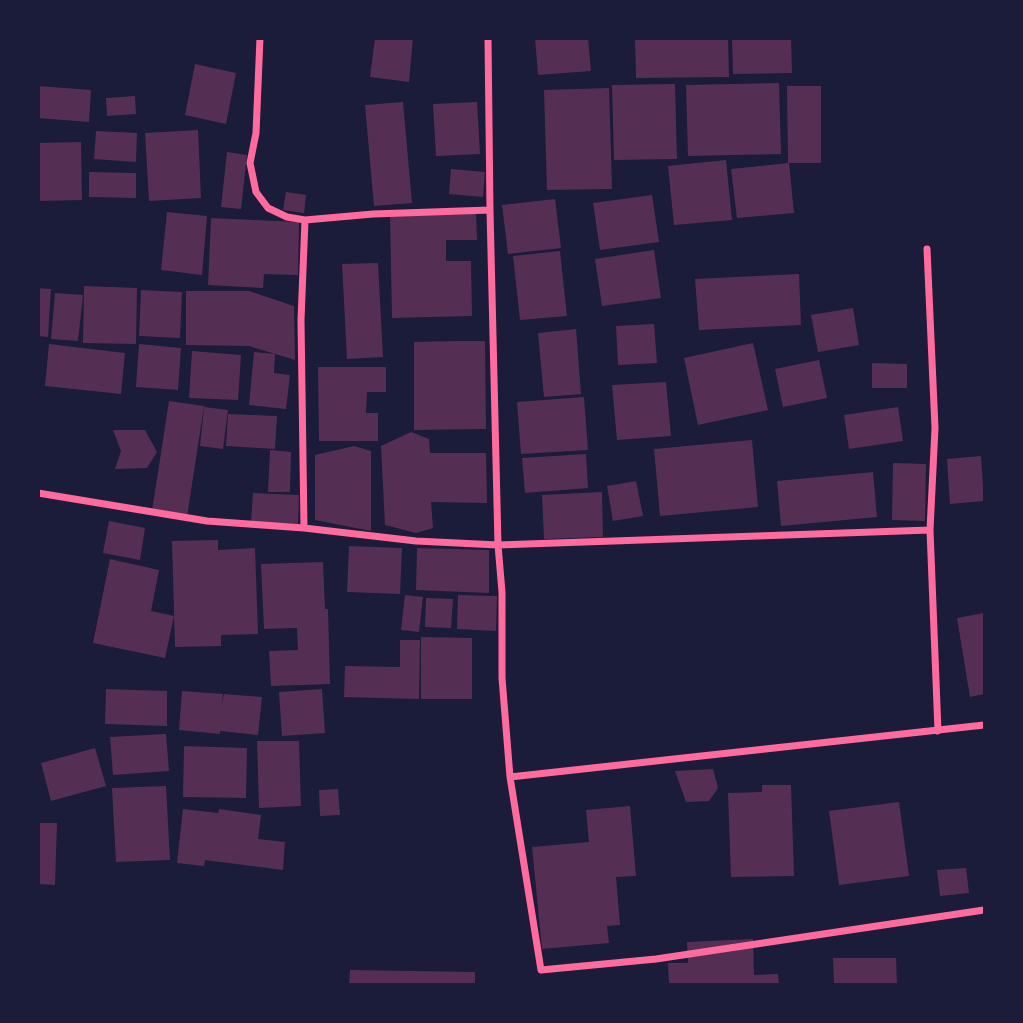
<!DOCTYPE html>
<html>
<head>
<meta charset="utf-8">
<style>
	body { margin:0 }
	#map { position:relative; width:1023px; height:1023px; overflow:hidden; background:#1b1b3a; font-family:"Varela Round",sans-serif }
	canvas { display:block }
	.frame { position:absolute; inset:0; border:40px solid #1b1b3a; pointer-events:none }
</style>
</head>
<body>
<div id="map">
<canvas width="1023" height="1023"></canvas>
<div class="frame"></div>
</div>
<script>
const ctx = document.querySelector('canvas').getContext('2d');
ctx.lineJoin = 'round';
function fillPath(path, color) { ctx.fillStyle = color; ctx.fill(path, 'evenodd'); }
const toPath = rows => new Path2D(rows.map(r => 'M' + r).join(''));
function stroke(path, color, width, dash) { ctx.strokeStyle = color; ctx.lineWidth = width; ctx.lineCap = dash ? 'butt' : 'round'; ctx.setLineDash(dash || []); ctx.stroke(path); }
fillPath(toPath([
	[375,38,413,38,409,82,370,77],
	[535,38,588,38,591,71,538,75],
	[635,38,728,38,729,77,636,78],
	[732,38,791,38,792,73,733,74],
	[195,64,236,73,226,124,185,115],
	[779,83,781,154,688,156,686,85],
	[675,84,677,159,614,160,612,85],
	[38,86,91,90,89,122,38,118],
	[787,86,821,86,821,163,788,163],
	[609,88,612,189,547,190,544,90],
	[135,96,136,114,107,116,106,98],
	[403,102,412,203,374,206,365,105],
	[477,102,480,154,436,156,433,104],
	[198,130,201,198,149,201,145,133],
	[96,131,137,133,136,162,94,159],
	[81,142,82,200,39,201,38,143],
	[227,152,247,155,241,209,221,207],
	[726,160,732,220,674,225,668,166],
	[789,163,794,213,737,218,731,169],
	[451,169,485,172,483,197,449,194],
	[89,172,136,173,136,198,89,197],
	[286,192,306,195,304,213,283,210],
	[652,195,659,242,600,250,593,203],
	[555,199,561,248,508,254,502,205],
	[167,212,207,216,202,275,161,270],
	[476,214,477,240,446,240,446,261,471,261,472,316,392,318,390,215],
	[211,218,299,222,298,275,264,274,263,288,208,285],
	[654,250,661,298,602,306,595,259],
	[560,251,567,316,520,320,513,256],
	[378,263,383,357,347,359,342,264],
	[799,274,801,325,699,330,695,279],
	[84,286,137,288,136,344,83,343],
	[38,288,51,289,48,337,38,336],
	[141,290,182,292,180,338,139,336],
	[186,291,249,291,294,306,295,360,249,346,186,345],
	[55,293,83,295,78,341,51,339],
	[853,308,859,345,818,352,811,315],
	[654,324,657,363,618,365,616,326],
	[576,329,581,394,544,397,538,333],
	[458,341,485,341,486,429,414,430,414,342],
	[753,343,768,410,698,425,684,358],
	[49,344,125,353,121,394,45,386],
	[139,344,181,348,178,390,136,387],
	[192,351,241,355,238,400,189,398],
	[254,352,275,354,274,373,290,375,286,409,249,405],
	[819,360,827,398,783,407,775,369],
	[872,363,907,364,907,388,872,388],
	[318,367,386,367,386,392,367,392,366,413,378,413,378,441,319,441],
	[666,382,671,436,617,440,612,385],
	[584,397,588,450,521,454,517,402],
	[169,401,204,406,187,517,152,511],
	[204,407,228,410,223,449,200,446],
	[898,407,903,441,849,449,844,415],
	[228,414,277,416,275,449,226,446],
	[113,430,145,430,157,452,147,468,115,469,121,451],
	[411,432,429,439,430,453,486,453,487,503,431,502,433,528,416,533,385,525,381,446],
	[752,440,758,507,660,516,654,449],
	[354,446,371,451,371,531,315,520,315,455],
	[270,450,291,452,290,492,268,492],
	[586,454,588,488,525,493,522,458],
	[981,456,984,501,950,504,947,459],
	[893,463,926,464,925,521,892,520],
	[873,472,877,517,781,526,777,481],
	[636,481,643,516,613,521,607,486],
	[602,492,603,537,544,539,542,495],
	[253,493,299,495,298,524,251,522],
	[109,521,145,528,140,560,103,553],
	[218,540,218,550,255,548,258,634,221,635,221,646,175,647,172,541],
	[349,546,402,548,400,594,347,592],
	[417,548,489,550,489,593,416,590],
	[110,559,159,570,151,611,174,616,165,658,93,643],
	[323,562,325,609,328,609,330,684,271,686,269,651,298,650,297,628,264,629,261,564],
	[405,595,423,597,419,632,401,630],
	[458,595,497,596,496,631,457,629],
	[426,598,453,599,451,628,425,627],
	[984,613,984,694,970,697,957,618],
	[421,637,472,638,472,699,421,699],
	[400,640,420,640,419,699,344,697,345,666,400,667],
	[106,689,167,691,167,726,105,724],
	[322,689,325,733,282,736,279,692],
	[182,691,223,694,222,704,224,694,262,697,258,735,220,731,220,734,179,730],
	[166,734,169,771,113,775,110,737],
	[257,741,299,741,301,806,259,808],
	[184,746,247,748,246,798,183,797],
	[95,748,106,786,51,801,41,763],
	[713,769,718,788,709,801,686,802,675,771],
	[762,785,791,785,794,876,731,877,728,793,762,792],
	[166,786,170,860,116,862,112,788],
	[338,789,340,815,320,816,319,790],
	[899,802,909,876,839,885,829,811],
	[630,806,636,876,616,877,620,925,607,926,609,943,542,949,532,847,589,842,586,810],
	[183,809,218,813,219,809,261,815,258,839,285,842,283,870,205,860,204,866,177,863],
	[38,823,57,823,55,885,38,884],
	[966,868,969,893,940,896,937,870],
	[753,939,754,975,778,974,779,984,669,984,668,963,688,963,687,942],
	[833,958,896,958,897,984,834,984],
	[350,970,475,972,475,984,349,984]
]), '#542f53');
stroke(toPath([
	[260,38,256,133,250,163,256,192,268,208,287,217,305,220,301,320,304,528,416,541,498,545,930,530],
	[488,38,490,210,498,545,502,592,502,678,510,777,541,970,656,959,984,910],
	[305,220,373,214,490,210],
	[927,249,935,428,930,530,938,731],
	[38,493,207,521,304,528],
	[510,777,984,725]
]), '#ff6b9d', 7);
</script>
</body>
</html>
